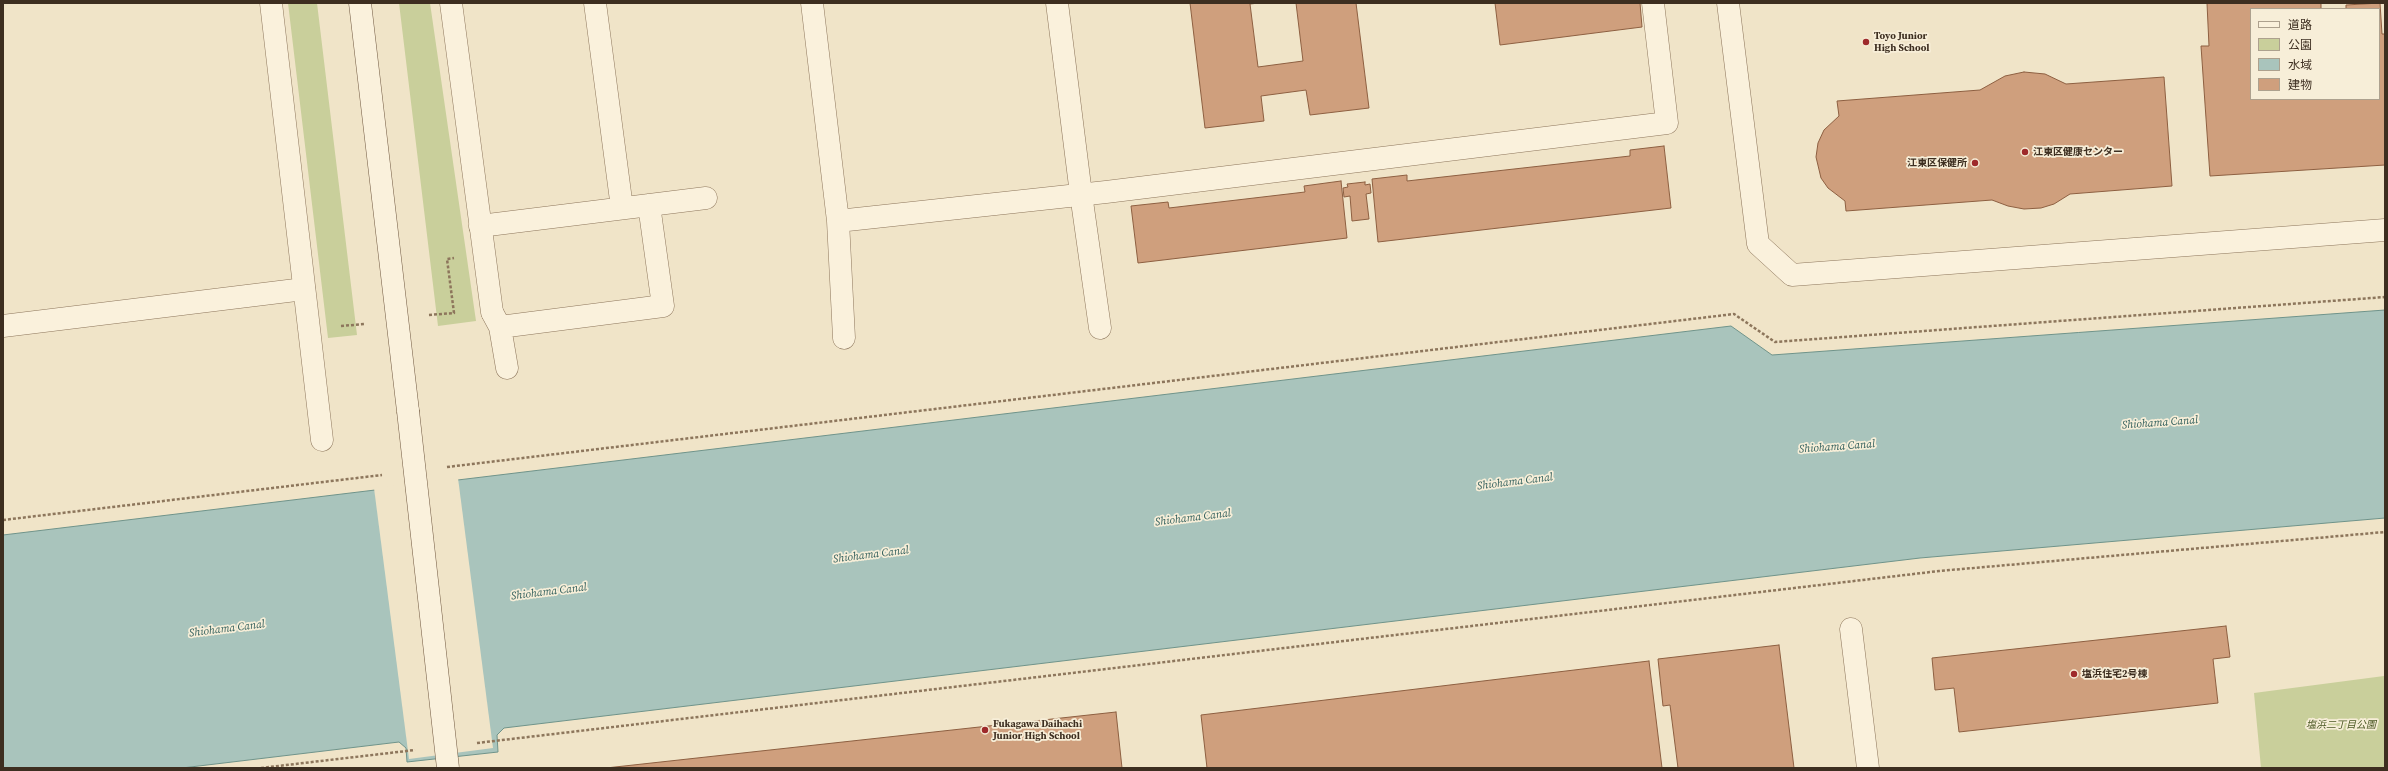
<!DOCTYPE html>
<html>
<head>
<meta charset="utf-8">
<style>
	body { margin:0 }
	#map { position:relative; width:2388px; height:771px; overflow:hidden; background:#f0e4c8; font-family:"Source Serif 4","Noto Sans JP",serif }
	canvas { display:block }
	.frame { position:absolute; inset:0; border:4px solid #3d2e20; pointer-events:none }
	.legend { position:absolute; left:2250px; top:8px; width:130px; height:92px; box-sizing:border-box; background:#f7eed8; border:1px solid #ada18e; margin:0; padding:5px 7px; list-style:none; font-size:12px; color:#3d2e20 }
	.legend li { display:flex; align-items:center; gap:8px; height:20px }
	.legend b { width:20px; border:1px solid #ada18e }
</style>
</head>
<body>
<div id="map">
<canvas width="2388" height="771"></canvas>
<div class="frame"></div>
<ul class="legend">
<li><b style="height:5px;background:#faf1dc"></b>道路</li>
<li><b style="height:11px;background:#c9cf9b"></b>公園</li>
<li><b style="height:11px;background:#a9c4bc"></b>水域</li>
<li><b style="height:11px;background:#cf9f7d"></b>建物</li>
</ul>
</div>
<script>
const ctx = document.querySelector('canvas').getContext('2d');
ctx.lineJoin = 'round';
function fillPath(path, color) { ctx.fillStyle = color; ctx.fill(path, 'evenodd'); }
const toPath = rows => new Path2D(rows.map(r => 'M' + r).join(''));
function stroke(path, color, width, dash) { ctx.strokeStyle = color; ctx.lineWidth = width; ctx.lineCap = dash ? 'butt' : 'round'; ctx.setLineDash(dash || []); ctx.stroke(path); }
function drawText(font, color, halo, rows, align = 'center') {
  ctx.font = font + ' "Source Serif 4","Noto Sans JP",serif'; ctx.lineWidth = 3.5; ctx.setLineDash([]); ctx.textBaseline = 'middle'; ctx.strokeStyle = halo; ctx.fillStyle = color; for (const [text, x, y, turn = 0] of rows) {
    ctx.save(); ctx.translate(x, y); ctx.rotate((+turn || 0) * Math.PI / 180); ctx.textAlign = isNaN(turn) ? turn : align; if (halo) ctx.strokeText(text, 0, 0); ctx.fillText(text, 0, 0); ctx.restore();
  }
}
fillPath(toPath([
	[288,3,317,3,357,335,328,338],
	[399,3,430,3,476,321,438,326],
	[2384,676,2385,768,2261,768,2254,693]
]), '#c9cf9b');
const water = toPath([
	[2385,310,2385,518,1920,558,504,728,497,735,498,752,407,762,406,748,399,742,182,768,3,768,3,535,1731,326,1772,355,2385,310]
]);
fillPath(water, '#a9c4bc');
stroke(water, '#6f938a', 1);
fillPath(toPath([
	[458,478,493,748,409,759,374,488]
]), '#f0e4c8');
const building = toPath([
	[1190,3,1259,3,1250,4,1258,67,1303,61,1296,3,1356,3,1369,108,1310,115,1306,90,1261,96,1264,121,1205,128,1190,3],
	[1495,3,1640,3,1642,27,1500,45,1495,3],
	[2207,3,2321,3,2321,9,2251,9,2251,99,2379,99,2379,9,2346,9,2346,5,2380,3,2382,34,2385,34,2385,165,2210,176,2201,46,2209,46,2207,3],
	[2024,72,2045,74,2066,84,2164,77,2172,186,2070,194,2054,204,2041,208,2024,209,2008,206,1992,200,1846,211,1845,201,1828,188,1821,178,1816,157,1818,143,1824,130,1839,116,1837,101,1980,90,2005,76,2024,72],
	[1664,146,1671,208,1378,242,1372,179,1407,175,1407,181,1630,156,1630,150,1664,146],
	[1341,181,1347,238,1138,263,1131,206,1168,202,1169,208,1305,192,1304,186,1341,181],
	[1365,182,1365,185,1370,184,1371,193,1366,194,1369,219,1352,221,1350,196,1344,197,1343,188,1348,187,1347,184,1365,182],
	[2226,626,2230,657,2213,659,2218,703,1959,732,1954,688,1935,690,1932,658,2226,626],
	[1779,645,1794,768,1678,768,1670,705,1663,706,1658,659,1779,645],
	[1649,661,1662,768,1207,768,1201,715,1649,661],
	[1116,712,1122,768,606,768,1116,712]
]);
fillPath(building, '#cf9f7d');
stroke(building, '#8d5f41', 1);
const lane = toPath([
	[595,3,622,208],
	[812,3,838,221,844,338],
	[838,221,1106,192,1667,123,1653,3],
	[480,226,706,198],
	[493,314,500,327,507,368],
	[3,326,304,289],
	[500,327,663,306,649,205]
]);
const street = toPath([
	[271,3,322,440],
	[451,3,492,312],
	[1057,3,1081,194,1100,328],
	[1728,3,1758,244,1792,275,2385,230],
	[1851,629,1868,768]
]);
const secondary = toPath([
	[360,3,408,411]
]);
stroke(lane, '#8d765c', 23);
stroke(street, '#8d765c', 23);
stroke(secondary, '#6f573f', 23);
stroke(toPath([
	[429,315,454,313,447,259,454,258],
	[341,326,365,324],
	[447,467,1734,314,1775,342,2385,297],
	[3,520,382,475],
	[477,743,1939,571,2385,532],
	[261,768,415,750]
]), '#8d765c', 2.5, [3, 2]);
stroke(lane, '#faf1dc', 22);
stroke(street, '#faf1dc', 22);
stroke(secondary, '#faf1dc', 22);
const secondaryBridge = toPath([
	[408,411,448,768]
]);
stroke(secondaryBridge, '#6f573f', 23, []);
stroke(secondaryBridge, '#faf1dc', 22);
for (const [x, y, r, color] of [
	[1866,42,4,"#9e2a2b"],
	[2025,152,4,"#9e2a2b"],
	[1975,163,4,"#9e2a2b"],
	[2074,674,4,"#9e2a2b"],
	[985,730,4,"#9e2a2b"]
]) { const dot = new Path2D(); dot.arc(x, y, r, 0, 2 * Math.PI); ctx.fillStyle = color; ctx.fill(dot); stroke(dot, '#f7eed8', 1.5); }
drawText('bold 10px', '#3d2e20', '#f7eed8', [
	["Toyo Junior",1874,36],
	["High School",1874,48],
	["江東区健康センター",2033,152],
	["江東区保健所",1967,163,"right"],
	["塩浜住宅2号棟",2082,674],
	["Fukagawa Daihachi",993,724],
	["Junior High School",993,736]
], 'left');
drawText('italic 10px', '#4d5a26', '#f7eed8', [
	["塩浜二丁目公園",2341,725]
]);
drawText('italic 11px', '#2f5d5a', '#f7eed8', [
	["Shiohama Canal",2160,423,-4],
	["Shiohama Canal",1837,447,-4],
	["Shiohama Canal",1515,482,-7],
	["Shiohama Canal",1193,518,-7],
	["Shiohama Canal",871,555,-7],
	["Shiohama Canal",549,592,-7],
	["Shiohama Canal",227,629,-7]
]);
</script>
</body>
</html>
